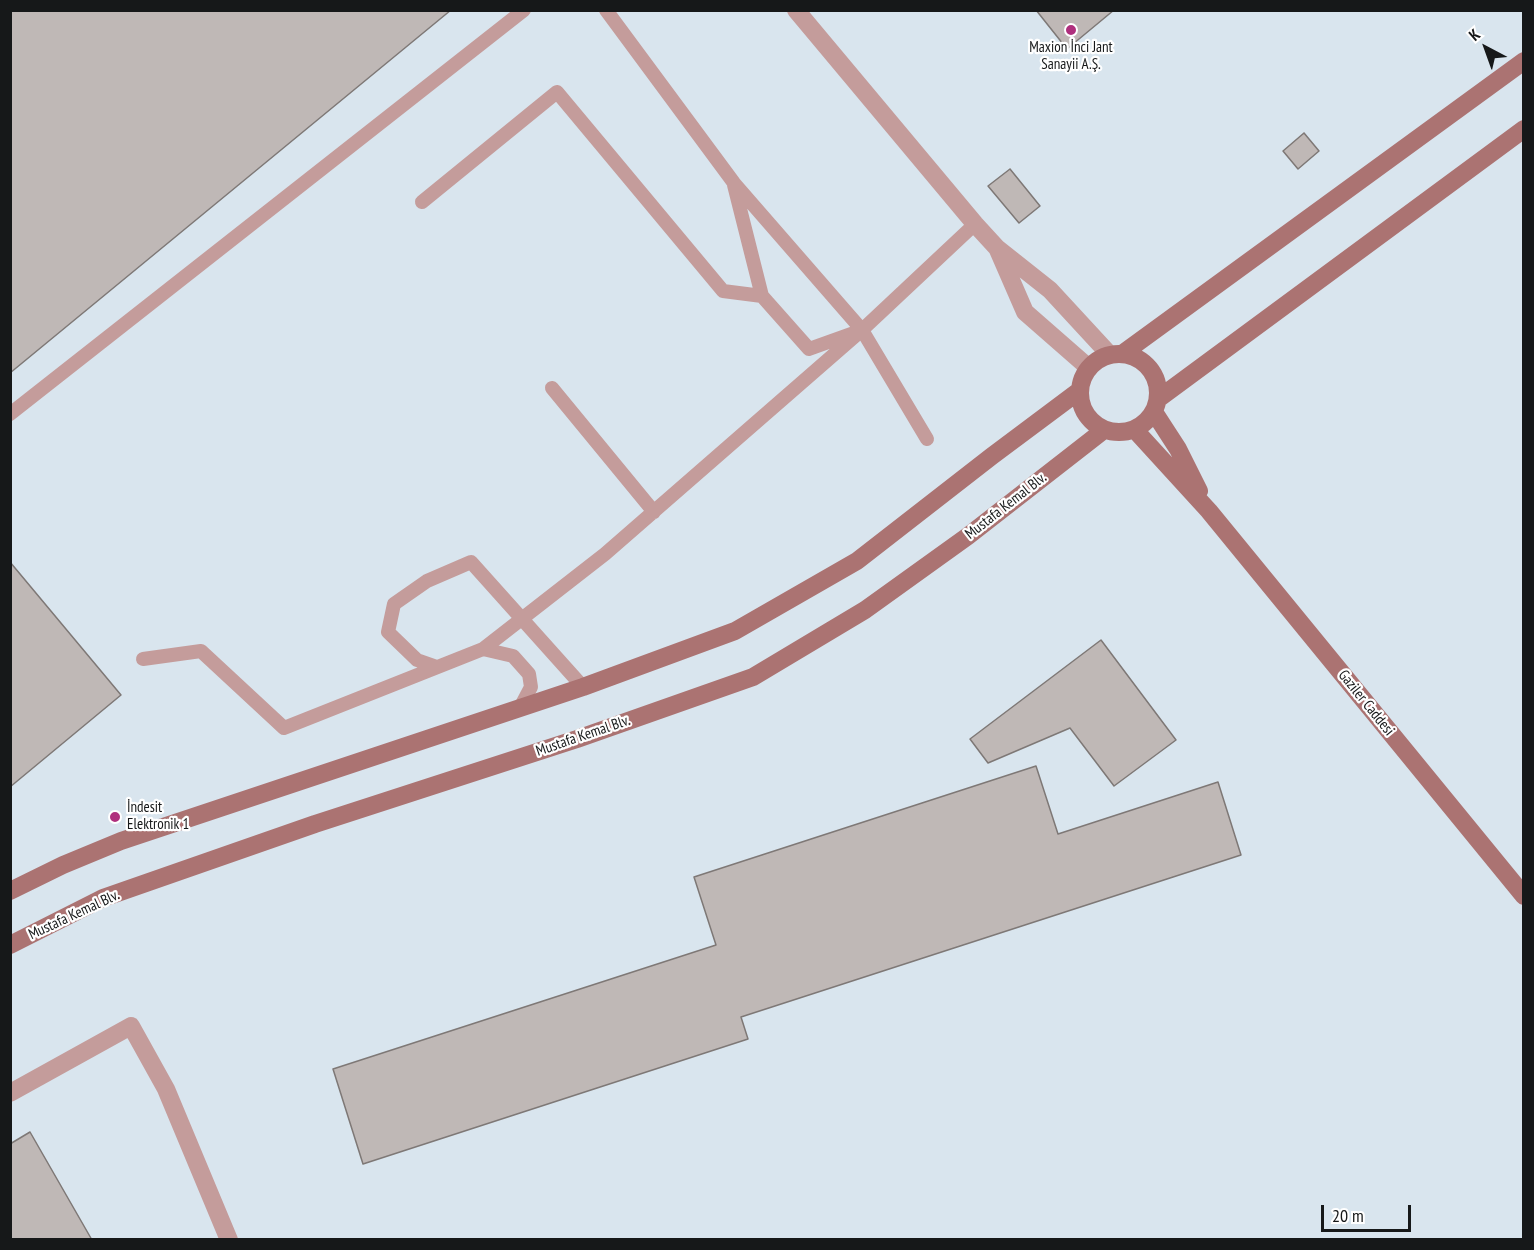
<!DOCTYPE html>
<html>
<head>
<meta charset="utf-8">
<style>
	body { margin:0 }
	#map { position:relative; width:1534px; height:1250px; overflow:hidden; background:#ebf1f5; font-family:"PT Sans Narrow",sans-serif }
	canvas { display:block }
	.frame { position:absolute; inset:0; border:12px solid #161819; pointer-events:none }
	.north { position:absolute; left:1456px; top:18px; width:60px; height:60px; -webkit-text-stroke:4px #fff; paint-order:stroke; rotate:319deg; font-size:16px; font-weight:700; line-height:24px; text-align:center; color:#161819 }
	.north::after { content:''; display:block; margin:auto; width:21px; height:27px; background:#161819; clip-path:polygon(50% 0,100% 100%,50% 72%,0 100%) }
	.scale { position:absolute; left:1321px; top:1205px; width:90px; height:27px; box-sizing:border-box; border:3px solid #161819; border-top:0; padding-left:8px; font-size:18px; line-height:21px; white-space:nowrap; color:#161819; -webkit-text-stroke:4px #fff; paint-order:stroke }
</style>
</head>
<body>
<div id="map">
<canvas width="1534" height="1250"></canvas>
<div class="frame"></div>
<div class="north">K</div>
<div class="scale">20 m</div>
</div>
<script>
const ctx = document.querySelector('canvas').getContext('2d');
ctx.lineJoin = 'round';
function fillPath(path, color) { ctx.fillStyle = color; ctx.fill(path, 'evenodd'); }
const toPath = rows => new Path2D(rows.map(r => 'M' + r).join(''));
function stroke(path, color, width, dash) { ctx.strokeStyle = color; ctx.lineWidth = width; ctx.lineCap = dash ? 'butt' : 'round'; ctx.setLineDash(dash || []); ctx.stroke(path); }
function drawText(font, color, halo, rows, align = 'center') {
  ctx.font = font + ' "PT Sans Narrow",sans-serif'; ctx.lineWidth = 4.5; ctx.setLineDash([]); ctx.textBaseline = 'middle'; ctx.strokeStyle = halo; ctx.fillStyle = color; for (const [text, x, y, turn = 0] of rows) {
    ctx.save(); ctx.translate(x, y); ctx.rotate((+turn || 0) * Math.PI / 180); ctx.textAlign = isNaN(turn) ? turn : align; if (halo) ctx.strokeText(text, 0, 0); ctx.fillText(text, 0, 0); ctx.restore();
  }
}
fillPath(toPath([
	[10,11,1523,11,1523,1239,11,1239]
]), '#d9e5ee');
const building = toPath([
	[10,10,451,10,10,373,10,10],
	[1036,10,1114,10,1067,49,1036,10],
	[1304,133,1319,151,1298,169,1283,151,1304,133],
	[1010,169,1040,206,1019,223,988,186,1010,169],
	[10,562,121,695,10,787,10,562],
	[1101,640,1176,740,1114,786,1070,728,988,763,970,739,1101,640],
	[1036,766,1058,834,1218,782,1241,855,741,1017,748,1039,363,1164,333,1069,716,945,694,877,1036,766],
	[30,1132,92,1240,10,1240,10,1144,30,1132]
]);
fillPath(building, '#bfb8b6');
stroke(building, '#7e7876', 1.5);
stroke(toPath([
	[734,185,762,296],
	[422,202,557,92,723,291,762,296,809,349,862,330,975,224],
	[862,330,927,439],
	[552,388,654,512],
	[10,414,524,10],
	[483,649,513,656,529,674,531,687,521,706],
	[143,659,201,651,284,728,483,649,605,554,862,330,734,183,606,10],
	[437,667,417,660,388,632,394,604,427,581,471,562,583,687]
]), '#c49c9b', 14);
stroke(toPath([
	[796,10,975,224,997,248,1050,290,1110,355],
	[998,250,1025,312,1089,368],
	[10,1093,131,1026,166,1089,229,1240]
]), '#c49c9b', 18);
stroke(toPath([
	'1080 393a39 39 0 1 1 78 0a39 39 0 1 1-78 0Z',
	[1122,354,1524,61],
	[1158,399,1524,129],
	[1154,412,1178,449,1199,491],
	[1135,430,1209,511,1524,896],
	[10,891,63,865,121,841,583,687,735,631,857,561,992,456,1079,391],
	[10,945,103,898,315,824,577,739,753,677,865,610,968,536,1104,430]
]), '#ab7372', 18);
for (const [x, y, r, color] of [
	[1071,30,6,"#af2f7d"],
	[115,817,6,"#af2f7d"]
]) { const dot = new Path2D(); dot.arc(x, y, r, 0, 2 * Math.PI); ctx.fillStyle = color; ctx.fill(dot); stroke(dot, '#fff', 2); }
drawText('15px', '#161819', '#fff', [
	["Maxion İnci Jant",1071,48],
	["Sanayii A.Ş.",1071,65],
	["İndesit",127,808,"left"],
	["Elektronik 1",127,825,"left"]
]);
drawText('15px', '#161819', '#fff', [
	["Mustafa Kemal Blv.",1006,506,-38],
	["Gaziler Caddesi",1366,703,51],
	["Mustafa Kemal Blv.",583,736,-19],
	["Mustafa Kemal Blv.",74,915,-25]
]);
</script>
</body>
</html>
